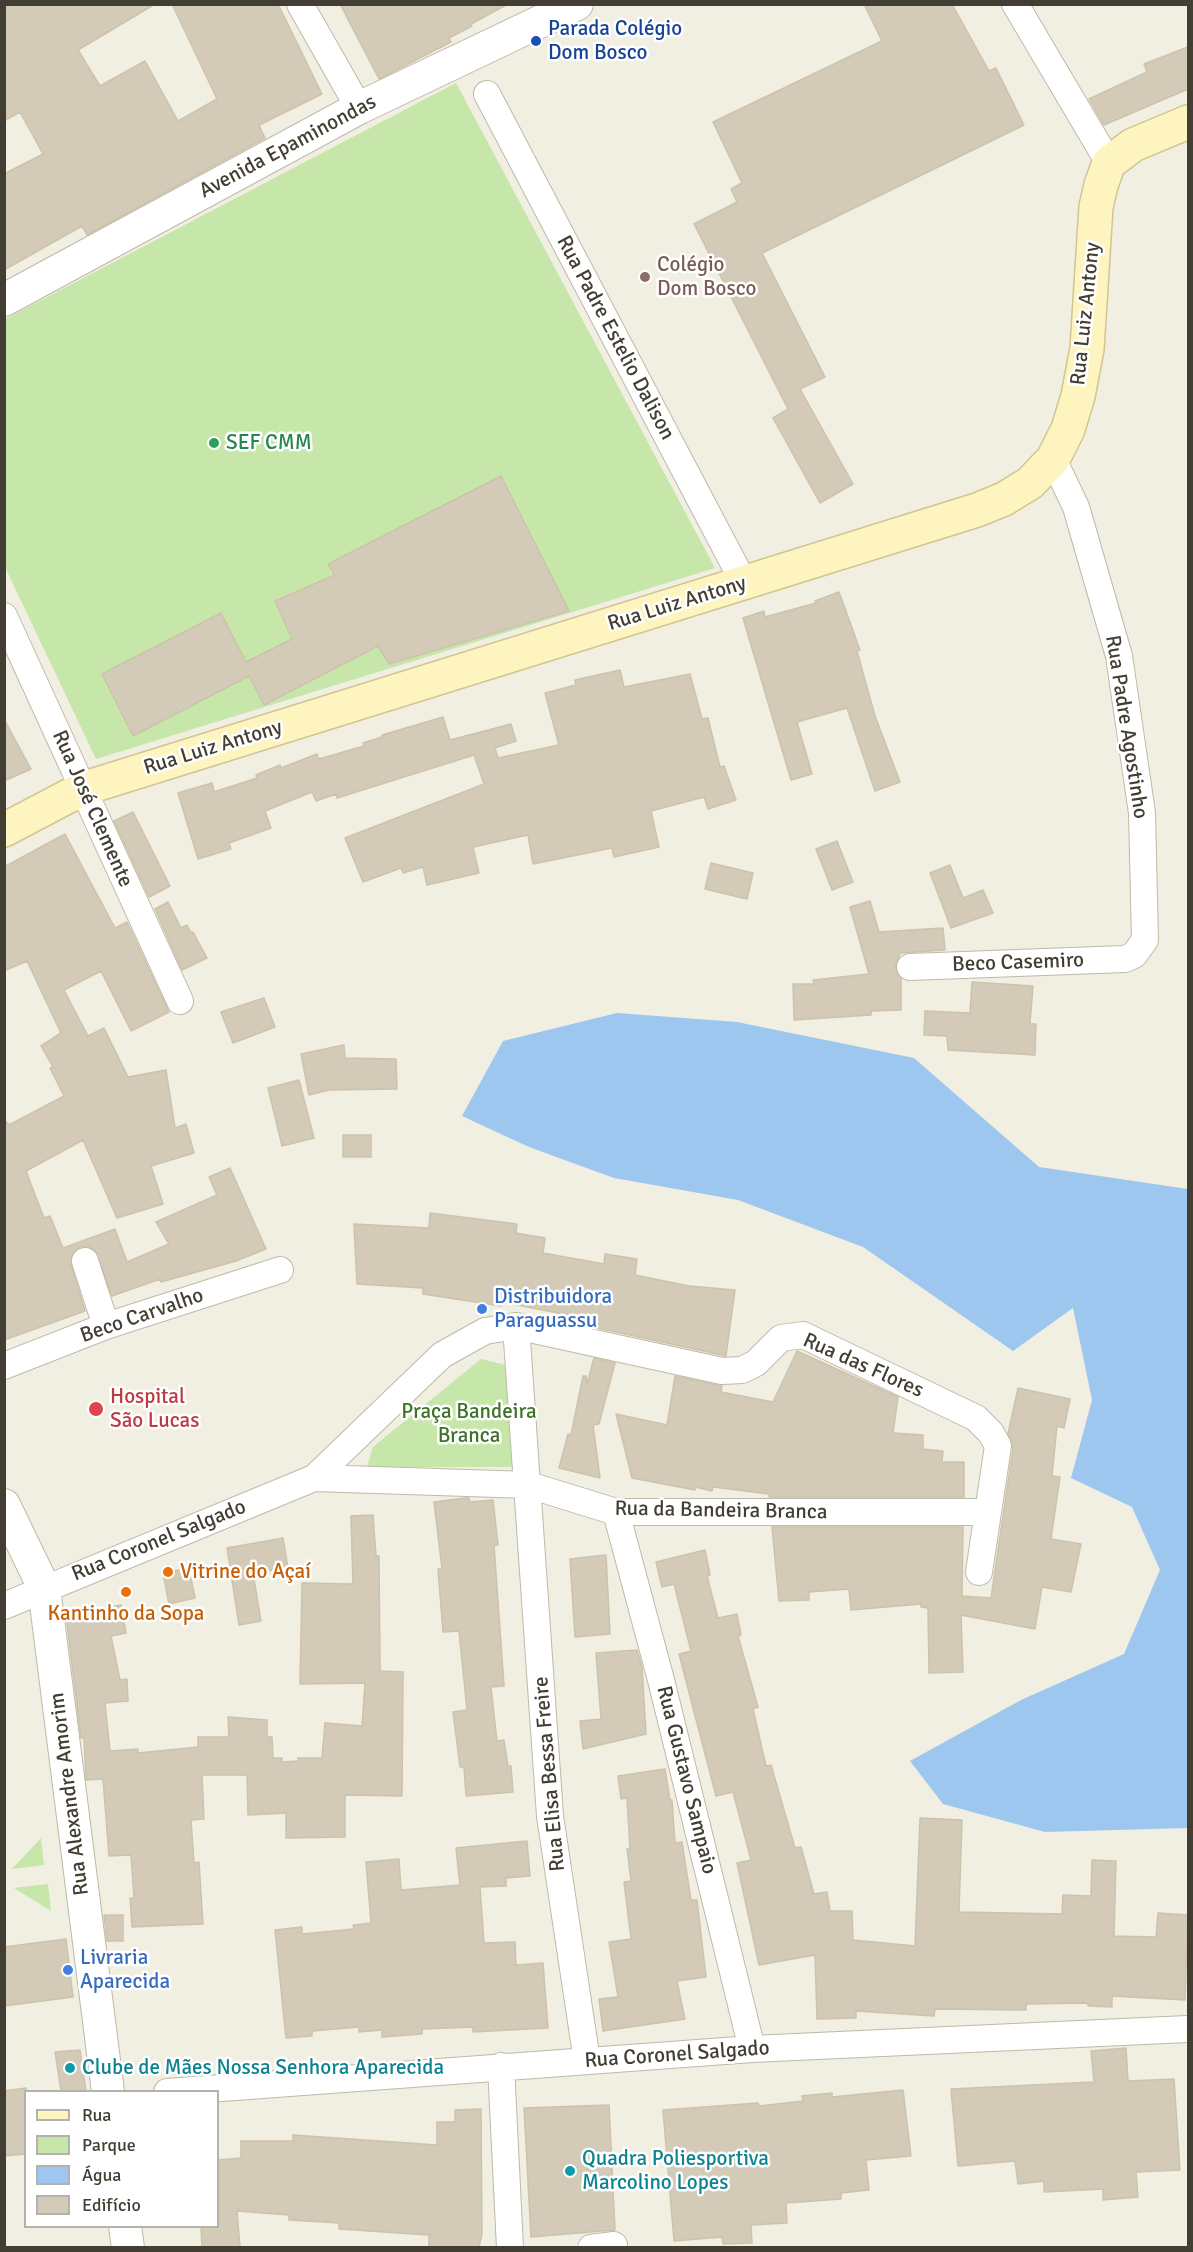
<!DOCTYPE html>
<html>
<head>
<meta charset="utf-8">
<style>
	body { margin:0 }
	#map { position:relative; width:1193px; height:2252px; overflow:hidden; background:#f1eee2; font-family:Signika,sans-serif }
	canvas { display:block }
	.frame { position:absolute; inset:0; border:6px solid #433e33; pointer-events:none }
	.legend { position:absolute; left:24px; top:2090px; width:195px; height:138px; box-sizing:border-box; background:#fff; border:2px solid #b4b2ad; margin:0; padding:8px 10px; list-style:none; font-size:18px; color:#433e33 }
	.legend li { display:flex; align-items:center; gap:12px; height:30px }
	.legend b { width:30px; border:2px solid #b4b2ad }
</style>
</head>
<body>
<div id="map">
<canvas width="1193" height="2252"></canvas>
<div class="frame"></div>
<ul class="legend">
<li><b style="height:8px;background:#fef4bf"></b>Rua</li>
<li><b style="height:16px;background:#c6e6aa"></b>Parque</li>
<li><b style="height:16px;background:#9dc7ef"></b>Água</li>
<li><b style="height:16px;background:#d3cab8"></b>Edifício</li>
</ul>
</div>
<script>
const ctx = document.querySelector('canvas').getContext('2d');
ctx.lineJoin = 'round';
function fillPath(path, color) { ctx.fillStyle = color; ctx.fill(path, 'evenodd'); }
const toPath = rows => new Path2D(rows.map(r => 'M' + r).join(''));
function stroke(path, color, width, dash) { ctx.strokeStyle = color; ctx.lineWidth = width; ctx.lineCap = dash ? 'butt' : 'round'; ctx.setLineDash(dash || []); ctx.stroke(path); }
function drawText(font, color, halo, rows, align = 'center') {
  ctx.font = font + ' Signika,sans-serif'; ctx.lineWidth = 5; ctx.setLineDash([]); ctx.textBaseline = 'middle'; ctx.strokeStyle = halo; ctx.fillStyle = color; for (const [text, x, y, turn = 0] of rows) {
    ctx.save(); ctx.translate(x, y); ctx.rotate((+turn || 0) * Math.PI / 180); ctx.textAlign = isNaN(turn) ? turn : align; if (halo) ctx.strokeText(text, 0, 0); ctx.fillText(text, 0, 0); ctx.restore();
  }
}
fillPath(toPath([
	[456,83,715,568,96,759,5,567,5,319],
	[481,1359,510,1366,514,1467,367,1467,373,1447],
	[41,1838,44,1865,12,1869],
	[48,1884,51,1911,14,1888]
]), '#c6e6aa');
fillPath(toPath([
	[617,1013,737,1022,914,1058,1039,1167,1188,1189,1188,1828,1045,1832,943,1804,910,1761,1021,1700,1124,1654,1160,1570,1132,1507,1071,1478,1092,1400,1073,1308,1013,1351,863,1247,738,1200,614,1178,529,1147,462,1116,503,1041]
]), '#9dc7ef');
const building = toPath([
	[4,4,155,4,78,50,100,86,145,61,178,121,217,99,172,4,278,4,322,94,259,125,265,138,87,235,82,226,4,270,4,174,43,154,20,112,4,121,4,4],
	[340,4,508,4,471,24,472,26,449,38,451,42,379,79,340,4],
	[864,4,952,4,989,71,996,68,1024,125,762,253,825,377,800,389,853,484,820,503,773,418,788,409,694,224,737,202,731,189,742,183,713,122,882,41,864,4],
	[1188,47,1188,89,1104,125,1089,99,1147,72,1144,64,1188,47],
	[501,476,569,611,389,664,378,646,264,705,249,676,133,736,102,674,221,613,246,662,292,639,275,601,335,575,328,564,501,476],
	[839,592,860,650,857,651,875,716,900,782,875,791,847,708,797,722,812,774,791,780,743,618,764,611,765,617,816,603,815,601,839,592],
	[620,670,624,687,690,674,702,719,708,718,720,767,724,766,736,800,708,809,704,797,651,811,659,847,614,857,612,848,533,864,528,835,473,847,479,873,427,885,423,867,403,873,401,868,363,882,345,838,484,784,474,755,337,798,336,794,316,801,312,792,265,811,271,828,229,843,231,849,198,859,178,793,212,783,214,792,257,778,256,775,280,765,281,768,317,754,319,759,364,746,363,743,382,737,382,735,443,717,450,740,511,724,516,741,495,748,498,758,559,745,545,693,576,685,575,680,620,670],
	[4,719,31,769,4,781,4,719],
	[133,812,170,886,149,897,114,821,133,812],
	[65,834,115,928,127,922,169,1012,131,1031,101,971,64,990,88,1036,104,1028,128,1077,166,1070,175,1128,186,1124,194,1153,151,1166,163,1204,117,1218,83,1140,26,1171,44,1218,50,1216,63,1248,115,1229,127,1262,169,1244,156,1222,217,1195,209,1177,230,1168,266,1249,236,1261,161,1282,160,1279,112,1296,95,1250,89,1247,80,1247,74,1251,71,1265,85,1311,4,1340,4,1119,9,1125,64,1096,50,1068,53,1067,41,1046,61,1033,27,961,4,971,4,867,65,834],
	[837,841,853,882,832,890,816,849,837,841],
	[711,863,753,873,747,899,705,889,711,863],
	[950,865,963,898,983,890,993,913,951,928,930,873,950,865],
	[870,901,879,932,943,928,945,950,900,953,895,967,901,978,901,1010,871,1011,871,1015,794,1020,793,984,814,984,813,980,869,974,850,907,870,901],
	[168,902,181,928,187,925,191,933,193,932,207,958,182,970,155,909,168,902],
	[972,982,1033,986,1030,1024,1036,1024,1035,1055,948,1050,947,1036,924,1035,925,1011,970,1013,972,982],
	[264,998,275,1027,233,1043,221,1012,264,998],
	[344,1045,345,1058,396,1059,397,1089,329,1090,309,1095,301,1054,344,1045],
	[299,1080,314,1138,282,1146,268,1088,299,1080],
	[343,1135,371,1135,371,1157,343,1157,343,1135],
	[430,1213,517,1224,516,1233,545,1238,543,1253,604,1264,605,1254,637,1259,635,1275,689,1286,735,1290,726,1356,593,1327,594,1321,558,1313,502,1302,501,1306,423,1294,423,1288,357,1284,354,1224,429,1228,430,1213],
	[797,1351,898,1397,893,1433,923,1435,923,1449,943,1451,942,1462,964,1462,964,1497,769,1497,769,1494,713,1487,712,1491,695,1487,695,1490,632,1478,616,1414,667,1425,675,1376,722,1386,721,1392,773,1402,797,1351],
	[594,1358,615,1363,599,1424,593,1425,600,1478,559,1468,568,1434,571,1435,583,1376,586,1376,587,1384,594,1358],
	[1018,1388,1070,1399,1064,1428,1057,1426,1052,1476,1060,1477,1051,1539,1081,1544,1071,1592,1042,1587,1035,1629,961,1615,963,1672,929,1673,928,1608,921,1607,921,1604,851,1610,849,1589,809,1592,809,1600,779,1601,772,1527,963,1527,962,1596,991,1598,1013,1448,1008,1434,1018,1388],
	[465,1498,469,1498,470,1502,493,1500,498,1545,494,1545,504,1686,491,1687,497,1741,504,1740,508,1766,511,1766,513,1792,466,1796,464,1767,460,1767,453,1712,467,1710,461,1651,459,1631,443,1632,438,1569,442,1569,434,1502,465,1498],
	[373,1515,376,1556,379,1556,380,1671,403,1672,402,1796,345,1795,345,1837,286,1838,286,1813,248,1815,247,1775,202,1775,204,1819,191,1820,194,1863,199,1862,203,1924,132,1927,130,1898,134,1898,131,1855,109,1856,103,1779,86,1780,84,1738,81,1738,66,1615,121,1605,126,1633,111,1636,120,1680,127,1679,128,1701,105,1703,110,1751,138,1749,138,1753,198,1747,198,1737,229,1737,228,1717,267,1720,267,1737,272,1737,273,1758,282,1758,282,1762,298,1761,298,1758,322,1758,325,1723,362,1726,365,1683,300,1684,302,1583,353,1584,351,1516,373,1515],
	[283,1538,288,1568,253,1573,261,1621,239,1625,227,1548,283,1538],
	[705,1550,710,1575,707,1576,718,1618,737,1614,741,1635,738,1636,758,1707,753,1709,766,1766,771,1765,795,1848,801,1847,814,1894,827,1892,830,1911,852,1911,853,1940,915,1946,920,1818,962,1820,959,1912,1062,1914,1063,1895,1091,1896,1092,1860,1116,1861,1114,1936,1156,1937,1158,1913,1188,1915,1185,2000,1112,1996,1112,2007,1088,2006,1088,2003,1026,2004,1026,2010,935,2009,934,2016,856,2011,856,2018,817,2019,815,1955,759,1965,737,1863,751,1860,733,1792,716,1796,679,1654,691,1651,674,1584,662,1587,656,1562,705,1550],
	[606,1555,610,1634,575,1637,570,1559,606,1555],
	[189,1568,195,1598,169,1604,163,1573,189,1568],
	[637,1650,642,1667,646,1734,583,1749,580,1721,601,1719,596,1653,637,1650],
	[665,1769,670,1800,672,1800,675,1843,682,1842,691,1900,697,1900,706,1977,677,1981,685,2019,603,2031,599,1999,618,1997,609,1942,631,1939,624,1882,631,1881,627,1849,630,1849,627,1798,621,1799,618,1776,665,1769],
	[527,1841,530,1876,506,1878,506,1886,480,1887,484,1943,515,1942,516,1965,543,1963,548,2028,473,2032,473,2027,422,2029,422,2034,382,2037,382,2030,359,2032,359,2027,312,2031,312,2036,286,2038,275,1930,302,1927,302,1934,354,1929,353,1925,371,1923,366,1862,399,1859,401,1890,460,1885,456,1848,527,1841],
	[104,1915,123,1915,123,1941,107,1941,104,1915],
	[66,1939,73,1997,4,2006,4,1947,66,1939],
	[1126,2048,1128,2081,1174,2079,1180,2170,1136,2172,1138,2197,1103,2200,1103,2189,1044,2192,1044,2181,1018,2184,1015,2161,958,2166,951,2089,1094,2082,1091,2051,1126,2048],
	[80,2050,86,2091,61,2091,55,2052,80,2050],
	[26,2088,26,2154,4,2156,4,2091,26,2088],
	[903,2090,911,2156,866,2160,869,2190,841,2193,841,2199,786,2203,787,2223,751,2225,752,2243,723,2244,722,2237,674,2241,663,2110,758,2103,759,2106,803,2101,802,2096,832,2093,832,2097,903,2090],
	[609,2105,615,2230,531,2237,524,2108,609,2105],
	[481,2109,482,2234,479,2247,429,2247,429,2235,339,2229,339,2223,289,2220,289,2215,237,2211,240,2247,202,2247,201,2226,218,2226,218,2160,241,2158,241,2141,293,2141,293,2135,437,2145,437,2122,455,2122,455,2110,481,2109]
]);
fillPath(building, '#d3cab8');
stroke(building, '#cdc3ab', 1.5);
const minor = toPath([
	[300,4,359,108],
	[1015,4,1109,163],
	[487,94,744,583],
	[4,616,180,1001],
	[910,967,1125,959,1134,955,1145,940,1142,813,1119,656,1076,507,1053,459],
	[85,1261,106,1326],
	[516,1326,550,1816,587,2061],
	[4,1366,106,1326,280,1270],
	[314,1478,529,1485,616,1512,987,1512],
	[616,1512,661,1680,752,2049],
	[4,1606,314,1478,442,1355,485,1331,516,1326,722,1371,742,1370,756,1363,781,1338,803,1335,976,1418,991,1433,998,1446,979,1572],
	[501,2066,510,2248],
	[167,2092,752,2049,1188,2029],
	[591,2248,614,2245]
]);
const tertiary = toPath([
	[4,300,359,108,577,4],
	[4,1505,44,1588,108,2092],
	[125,2226,128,2248]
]);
const secondary = toPath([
	[4,830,82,789,977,510,1004,499,1030,483,1053,459,1068,429,1078,396,1087,349,1096,207,1101,185,1109,163,1133,145,1188,122]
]);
stroke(minor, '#bfb9a8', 28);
stroke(tertiary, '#bfb9a8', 34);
stroke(secondary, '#d2c591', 36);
stroke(minor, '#fff', 26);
stroke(tertiary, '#fff', 32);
stroke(secondary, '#fef4bf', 33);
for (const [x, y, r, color] of [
	[536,41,6,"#1a4fb4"],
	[645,277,6,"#8d6e63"],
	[214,443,6,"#2e9e5b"],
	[482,1309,6,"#3f7fe0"],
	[96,1409,8,"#e0444e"],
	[168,1572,6,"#e8710a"],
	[126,1592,6,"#e8710a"],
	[68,1970,6,"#3f7fe0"],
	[70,2068,6,"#0f9aa8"],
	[570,2171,6,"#0f9aa8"]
]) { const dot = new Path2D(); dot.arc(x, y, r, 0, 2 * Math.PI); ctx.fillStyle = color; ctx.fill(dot); stroke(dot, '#fff', 2); }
drawText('21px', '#164399', '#fff', [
	["Parada Colégio",548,29],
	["Dom Bosco",548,53]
], 'left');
drawText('21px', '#433e33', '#fff', [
	["Avenida Epaminondas",288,147,-28],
	["Rua Luiz Antony",1086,314,-84],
	["Rua Padre Estelio Dalison",615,338,62],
	["Rua Luiz Antony",677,604,-17],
	["Rua Padre Agostinho",1126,727,81],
	["Rua Luiz Antony",213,748,-17],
	["Rua José Clemente",92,809,66],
	["Beco Casemiro",1018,963,-2],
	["Beco Carvalho",142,1316,-19],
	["Rua das Flores",863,1366,24],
	["Rua da Bandeira Branca",721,1511,1],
	["Rua Coronel Salgado",159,1541,-22],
	["Rua Elisa Bessa Freire",550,1774,-95],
	["Rua Gustavo Sampaio",686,1780,76],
	["Rua Alexandre Amorim",70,1794,-97],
	["Rua Coronel Salgado",677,2055,-4]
]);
drawText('21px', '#785e54', '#fff', [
	["Colégio",657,265],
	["Dom Bosco",657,289]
], 'left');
drawText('21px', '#27864d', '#fff', [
	["SEF CMM",226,443]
], 'left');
drawText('21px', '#366cbe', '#fff', [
	["Distribuidora",494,1297],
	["Paraguassu",494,1321],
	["Livraria",80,1958],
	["Aparecida",80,1982]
], 'left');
drawText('21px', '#be3a42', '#fff', [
	["Hospital",110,1397],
	["São Lucas",110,1421]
], 'left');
drawText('21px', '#3e7327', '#fff', [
	["Praça Bandeira",469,1412],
	["Branca",469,1436]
]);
drawText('21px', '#c56008', '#fff', [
	["Vitrine do Açaí",180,1572],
	["Kantinho da Sopa",126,1614,"center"]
], 'left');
drawText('21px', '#0d838f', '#fff', [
	["Clube de Mães Nossa Senhora Aparecida",82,2068],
	["Quadra Poliesportiva",582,2159],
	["Marcolino Lopes",582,2183]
], 'left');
</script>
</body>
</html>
